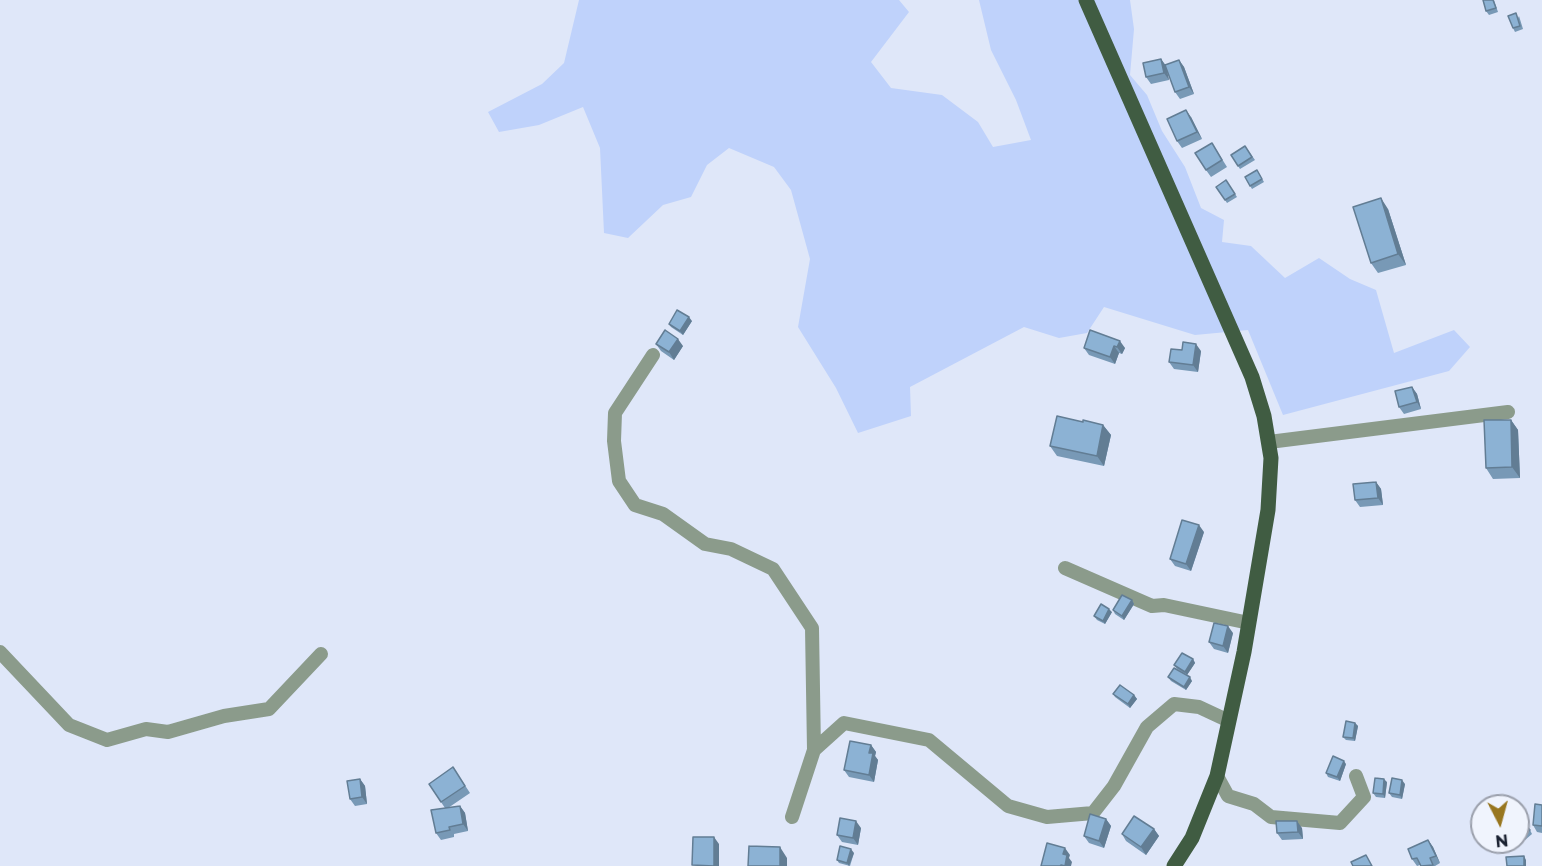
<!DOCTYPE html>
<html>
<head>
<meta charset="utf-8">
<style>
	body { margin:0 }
	#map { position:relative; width:1542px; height:866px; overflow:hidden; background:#dfe7f9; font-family:Montserrat,sans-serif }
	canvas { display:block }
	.north { position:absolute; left:1470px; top:794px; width:60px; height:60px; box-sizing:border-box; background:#f0f4fd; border:2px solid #9ba0ac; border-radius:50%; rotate:174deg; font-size:16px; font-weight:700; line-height:24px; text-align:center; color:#1b2232 }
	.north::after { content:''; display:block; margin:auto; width:21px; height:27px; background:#98761f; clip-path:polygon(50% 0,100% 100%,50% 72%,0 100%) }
</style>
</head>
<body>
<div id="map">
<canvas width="1542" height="866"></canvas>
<div class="north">N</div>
</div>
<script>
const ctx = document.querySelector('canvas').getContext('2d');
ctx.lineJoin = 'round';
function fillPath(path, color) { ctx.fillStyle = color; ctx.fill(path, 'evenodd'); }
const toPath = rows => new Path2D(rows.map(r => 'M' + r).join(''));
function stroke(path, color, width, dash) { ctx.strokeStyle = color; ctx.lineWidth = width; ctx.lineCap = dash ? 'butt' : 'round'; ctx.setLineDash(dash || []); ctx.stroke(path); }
fillPath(toPath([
	[579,0,899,0,909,12,871,62,891,88,942,95,978,122,993,147,1031,140,1016,100,991,50,979,0,1130,0,1134,29,1130,75,1147,95,1162,131,1185,167,1201,208,1224,220,1222,242,1251,246,1285,278,1319,258,1350,279,1376,290,1394,353,1454,330,1470,347,1449,371,1283,415,1248,330,1195,335,1104,307,1087,333,1059,338,1024,327,910,387,911,416,858,433,836,388,798,327,810,259,791,190,774,167,729,148,707,165,691,197,663,205,628,238,604,233,600,148,583,107,539,125,499,132,488,112,542,84,564,63]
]), '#bfd2fb');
stroke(toPath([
	[653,355,615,413,614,441,619,481,635,505,663,514,705,544,731,549,773,569,812,628,814,750],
	[1269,442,1508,412],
	[1065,568,1152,606,1164,605,1249,623],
	[0,652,69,725,107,740,146,729,168,732,224,716,269,709,321,654],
	[1217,776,1228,796,1254,804,1271,817,1340,823,1364,797,1356,776],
	[792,817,814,750,844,723,929,740,1008,806,1047,817,1093,813,1114,786,1147,727,1174,704,1199,707,1229,721]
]), '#8b9b8b', 14);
stroke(toPath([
	[1086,0,1252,377,1264,416,1271,458,1268,510,1244,652,1217,776,1192,838,1174,866]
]), '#405c42', 15);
fillPath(toPath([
	[1494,0,1498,12,1489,15,1486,11],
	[1519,16,1523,29,1515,32,1513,28],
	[1161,59,1166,66,1179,60,1184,67,1194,94,1180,99,1175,92,1166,66,1169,80,1151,84,1146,77],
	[1191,117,1202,139,1182,148,1177,141],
	[1212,143,1227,167,1211,177,1206,170],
	[1245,146,1255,160,1240,169,1231,155],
	[1257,170,1264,182,1252,189,1245,177],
	[1226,180,1237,197,1227,203,1225,200],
	[1388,209,1406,265,1378,273,1371,263],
	[692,321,683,335,671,327,669,324],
	[1090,330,1125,348,1122,354,1119,353,1115,364,1089,355,1084,348],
	[656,344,683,346,674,360,661,351],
	[1201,351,1198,372,1174,369,1169,362],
	[1412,387,1417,394,1421,409,1404,414,1399,407],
	[1511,420,1518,430,1520,478,1493,479,1486,468],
	[1083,422,1103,425,1111,435,1104,466,1057,456,1050,446],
	[1376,482,1381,489,1383,505,1360,507,1355,500],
	[1204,532,1191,571,1175,566,1170,559],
	[1132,600,1134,604,1124,620,1115,614,1113,610],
	[1112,612,1105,624,1097,620,1094,616],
	[1233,633,1228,653,1214,649,1209,642],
	[1193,659,1195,663,1187,675,1177,669,1174,665],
	[1168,677,1192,681,1186,690,1171,681],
	[1113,694,1134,695,1137,699,1130,708,1115,697],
	[1355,723,1358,726,1355,741,1346,740,1343,737],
	[871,745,876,752,875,756,878,760,874,782,849,777,844,770],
	[1346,764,1340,781,1328,777,1326,773],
	[453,767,470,793,448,808,460,806,465,813,468,831,454,834,454,837,441,840,436,833,445,808,429,784],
	[360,779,365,786,367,804,355,806,350,799],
	[1387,782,1385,798,1376,797,1373,793],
	[1405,784,1402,799,1392,797,1389,793],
	[1542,805,1542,833,1537,832,1533,825],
	[1106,819,1111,826,1104,848,1089,843,1084,836],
	[1518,822,1530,830,1532,834,1525,840,1521,835,1518,838],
	[861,828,858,845,842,842,837,835],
	[1302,828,1303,839,1282,840,1277,833],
	[1154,829,1159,836,1146,855,1126,841,1122,834],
	[1428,840,1433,847,1440,863,1435,866,1421,866,1420,865,1417,866,1412,859],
	[854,853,850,866,839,863,837,860]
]), '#7899b6');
fillPath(toPath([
	[1161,59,1166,66,1169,80,1164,73],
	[1179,60,1184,67,1194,94,1189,87],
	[1186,110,1191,117,1202,139,1197,132],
	[1381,198,1388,209,1406,265,1398,254],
	[689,317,692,321,683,335,680,331],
	[678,339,683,346,674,360,669,352],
	[1120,341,1125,348,1122,354,1117,347],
	[1196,344,1201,351,1198,372,1193,365],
	[1114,346,1119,353,1115,364,1110,357],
	[1412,387,1417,394,1421,409,1417,402],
	[1511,420,1518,430,1520,478,1512,467],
	[1103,425,1111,435,1104,466,1097,456],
	[1376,482,1381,489,1383,505,1378,498],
	[1199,525,1204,532,1191,571,1186,564],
	[1132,600,1134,604,1124,620,1122,616],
	[1109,609,1112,612,1105,624,1103,621],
	[1228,626,1233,633,1228,653,1223,646],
	[1193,659,1195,663,1187,675,1185,672],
	[1190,677,1192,681,1186,690,1184,687],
	[1134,695,1137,699,1130,708,1128,704],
	[1355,723,1358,726,1355,741,1353,738],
	[871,745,876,752,875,756,878,760,874,782,869,775,869,753],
	[1344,761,1346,764,1340,781,1337,777],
	[360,779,365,786,367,804,362,797],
	[1384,779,1387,782,1385,798,1383,794],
	[1402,780,1405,784,1402,799,1400,795],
	[460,806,465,813,468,831,463,824],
	[1106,819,1111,826,1104,848,1099,841],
	[856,821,861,828,858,845,853,838],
	[1297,821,1302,828,1303,839,1298,832],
	[1154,829,1159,836,1146,855,1141,847],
	[714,837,719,844,719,866,714,866],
	[1428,840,1433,847,1440,863,1436,856],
	[780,847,787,858,787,866,780,866],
	[1065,848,1070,855,1069,858,1072,862,1071,866,1065,866,1063,854],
	[851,849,854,853,849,866,847,863],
	[1524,856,1526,860,1526,866,1524,866]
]), '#627d94');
const building = toPath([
	[1483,0,1493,0,1496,8,1486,11,1483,0],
	[1516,13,1520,26,1513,28,1508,16,1516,13],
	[1161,59,1164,73,1146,77,1143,63,1161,59],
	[1179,60,1189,87,1175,92,1165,65,1179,60],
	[1186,110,1197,132,1177,141,1167,119,1186,110],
	[1212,143,1222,160,1206,170,1195,153,1212,143],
	[1245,146,1252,157,1238,166,1231,155,1245,146],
	[1257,170,1262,179,1250,186,1245,177,1257,170],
	[1226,180,1235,194,1225,200,1216,187,1226,180],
	[1381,198,1398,254,1371,263,1353,207,1381,198],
	[677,310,689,317,680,331,669,324,677,310],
	[665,330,678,339,669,352,656,344,665,330],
	[1090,330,1120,341,1117,347,1114,346,1110,357,1084,348,1090,330],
	[1183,342,1196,344,1193,365,1169,362,1171,349,1182,350,1183,342],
	[1412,387,1417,402,1399,407,1395,391,1412,387],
	[1057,416,1083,422,1083,420,1103,425,1097,456,1050,446,1057,416],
	[1484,420,1511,420,1512,467,1486,468,1484,420],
	[1376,482,1378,498,1355,500,1353,484,1376,482],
	[1182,520,1199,525,1186,564,1170,559,1182,520],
	[1122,595,1132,600,1122,616,1113,610,1122,595],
	[1101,604,1109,609,1103,621,1094,616,1101,604],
	[1214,623,1228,626,1223,646,1209,642,1214,623],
	[1182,653,1193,659,1185,672,1174,665,1182,653],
	[1174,668,1190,677,1184,687,1168,677,1174,668],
	[1120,685,1134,695,1128,704,1113,694,1120,685],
	[1346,721,1355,723,1353,738,1343,737,1346,721],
	[850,741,871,745,869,753,873,753,869,775,844,770,850,741],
	[1333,756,1344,761,1337,777,1326,773,1333,756],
	[453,767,465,786,441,802,429,784,453,767],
	[1375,778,1384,779,1383,794,1373,793,1375,778],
	[1392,778,1402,780,1400,795,1389,793,1392,778],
	[360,779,362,797,350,799,347,781,360,779],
	[1535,804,1542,805,1542,826,1533,825,1535,804],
	[460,806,463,824,449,827,450,830,436,833,431,810,460,806],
	[1090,814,1106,819,1099,841,1084,836,1090,814],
	[1134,816,1154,829,1141,847,1122,834,1134,816],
	[840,818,856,821,853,838,837,835,840,818],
	[1521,820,1530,830,1523,836,1519,832,1518,833,1518,822,1521,820],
	[1276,821,1297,821,1298,832,1277,833,1276,821],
	[693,837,714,837,714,866,692,865,693,837],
	[1428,840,1436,856,1430,858,1433,865,1421,866,1417,858,1412,859,1408,849,1428,840],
	[1047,843,1065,848,1063,854,1067,855,1065,866,1061,865,1060,866,1041,866,1047,843],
	[749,846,780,847,780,866,748,866,749,846],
	[840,846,851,849,847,863,837,860,840,846],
	[1366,855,1372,866,1353,866,1351,862,1366,855],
	[1524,856,1524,866,1507,866,1506,857,1524,856]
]);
fillPath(building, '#8cb2d4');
stroke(building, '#627d94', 1.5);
</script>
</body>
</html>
